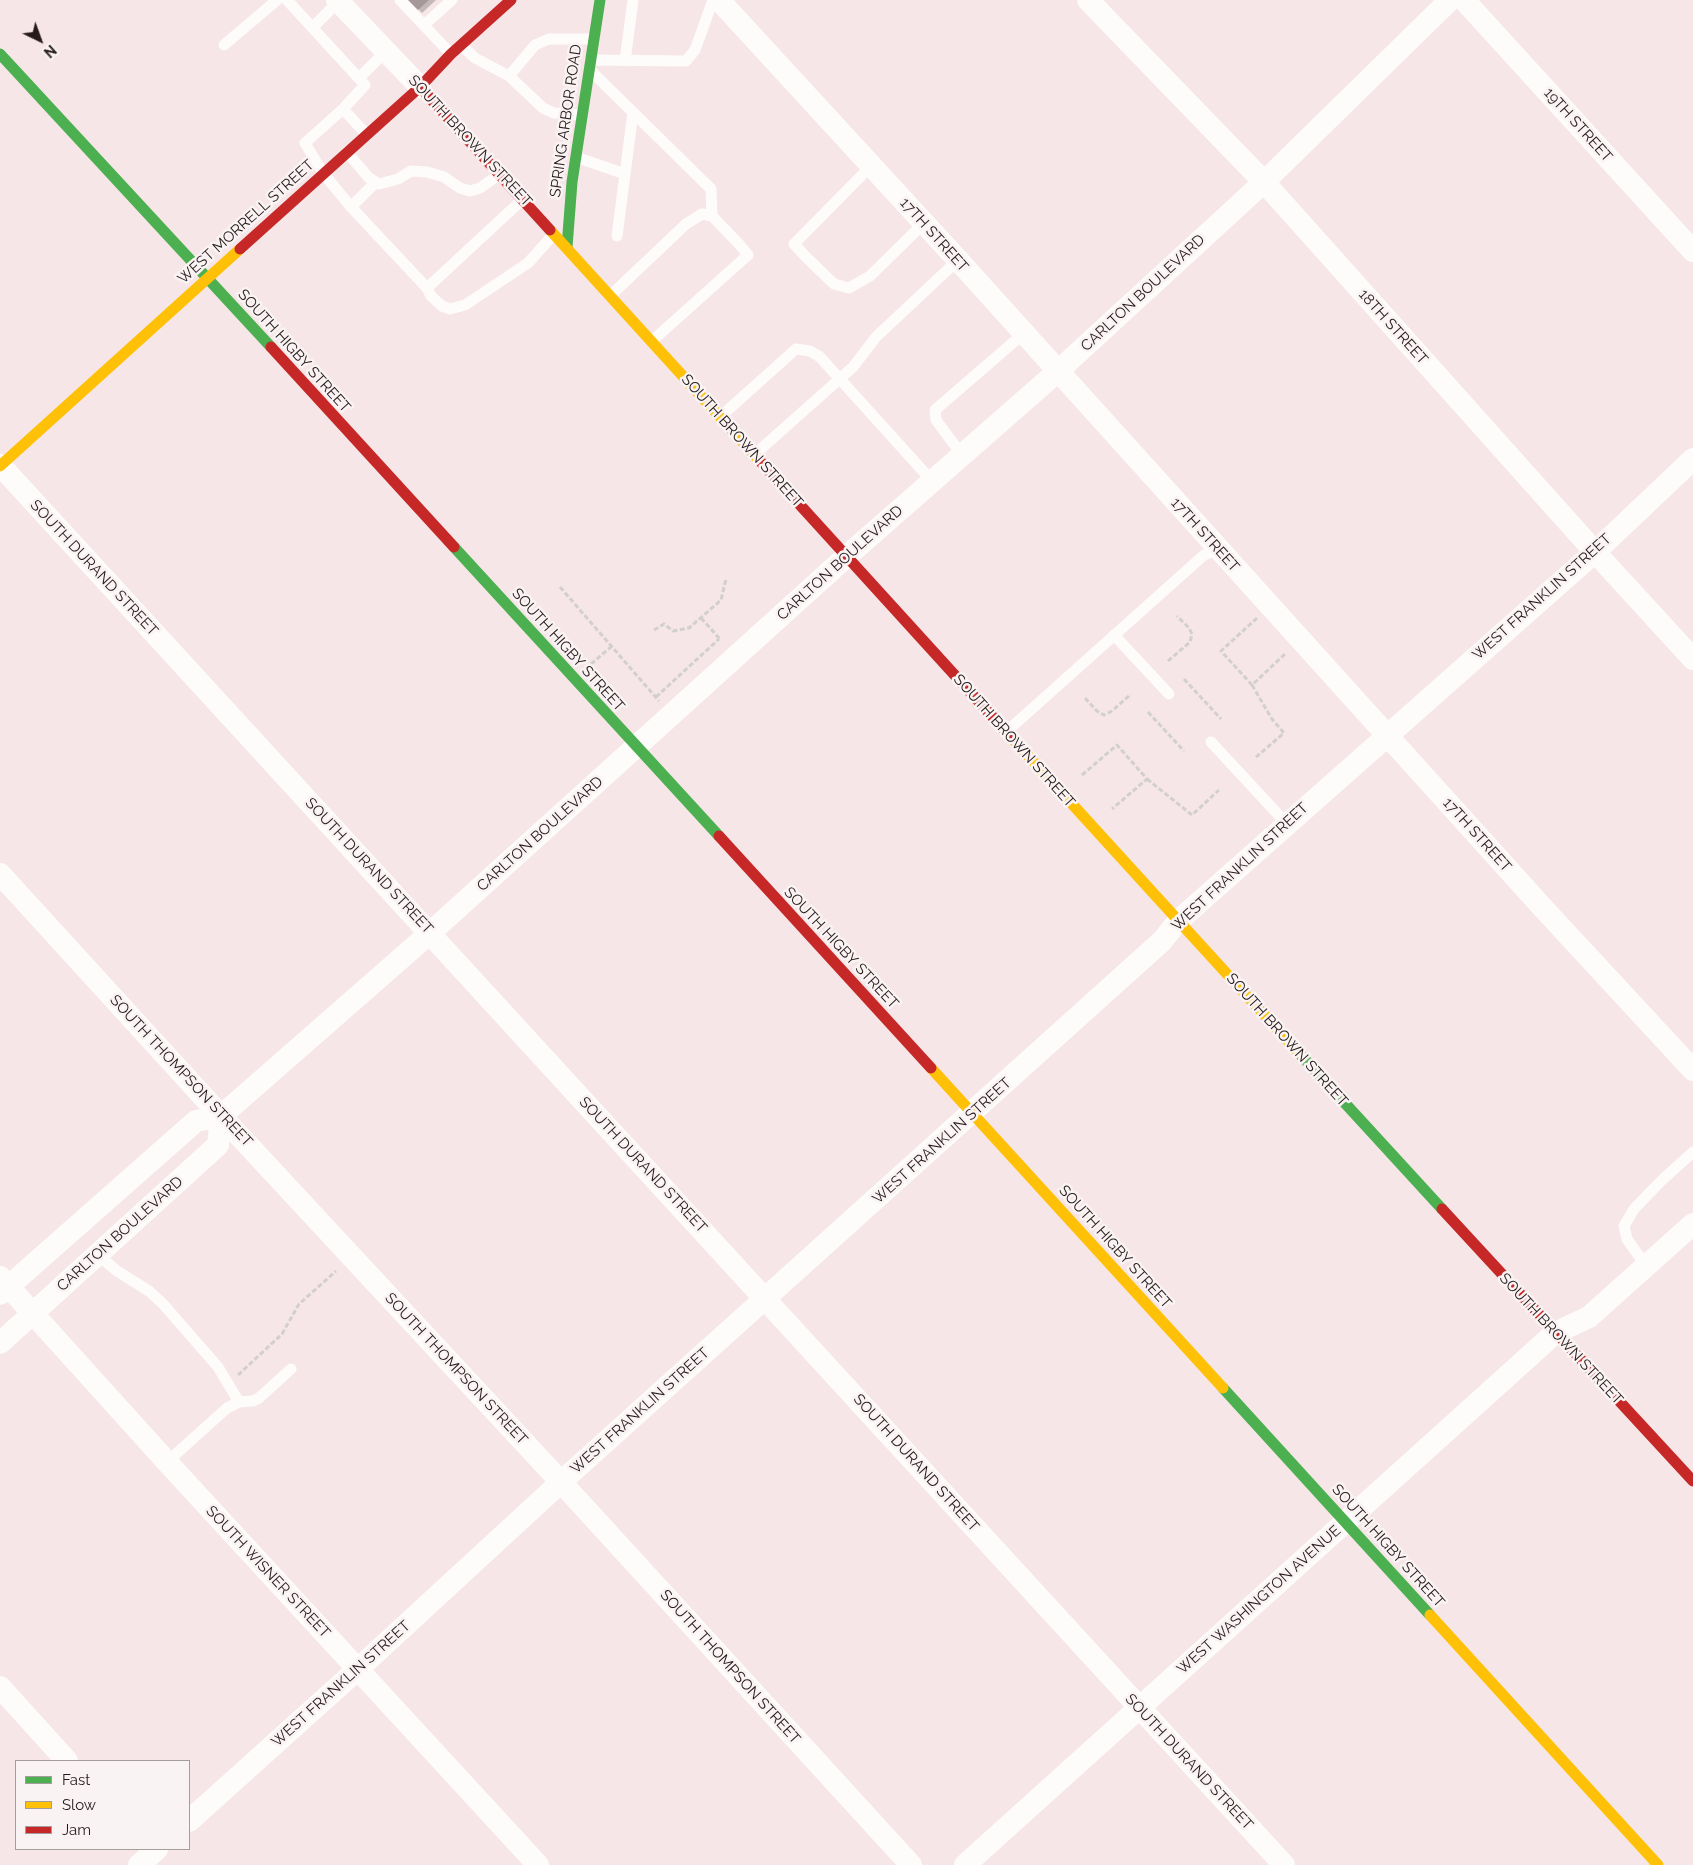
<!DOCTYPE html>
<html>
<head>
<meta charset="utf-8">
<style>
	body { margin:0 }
	#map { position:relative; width:1693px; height:1865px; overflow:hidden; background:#f6e6e7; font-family:Raleway,sans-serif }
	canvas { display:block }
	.legend { position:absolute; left:15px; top:1760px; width:175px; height:90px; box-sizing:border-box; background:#faf3f3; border:1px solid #a59c9d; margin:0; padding:6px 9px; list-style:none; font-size:15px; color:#261a1b }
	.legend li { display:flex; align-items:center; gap:10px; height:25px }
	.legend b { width:25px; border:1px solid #a59c9d }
	.north { position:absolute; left:15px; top:15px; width:50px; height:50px; -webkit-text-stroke:4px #faf3f3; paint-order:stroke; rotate:138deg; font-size:14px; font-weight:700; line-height:20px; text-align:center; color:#261a1b }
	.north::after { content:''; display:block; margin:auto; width:18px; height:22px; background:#261a1b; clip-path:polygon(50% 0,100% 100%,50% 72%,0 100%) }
</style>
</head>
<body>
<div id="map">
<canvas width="1693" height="1865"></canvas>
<ul class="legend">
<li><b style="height:6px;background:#4caf50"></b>Fast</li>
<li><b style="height:6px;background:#ffc107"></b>Slow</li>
<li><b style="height:6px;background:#c62828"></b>Jam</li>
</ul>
<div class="north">N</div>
</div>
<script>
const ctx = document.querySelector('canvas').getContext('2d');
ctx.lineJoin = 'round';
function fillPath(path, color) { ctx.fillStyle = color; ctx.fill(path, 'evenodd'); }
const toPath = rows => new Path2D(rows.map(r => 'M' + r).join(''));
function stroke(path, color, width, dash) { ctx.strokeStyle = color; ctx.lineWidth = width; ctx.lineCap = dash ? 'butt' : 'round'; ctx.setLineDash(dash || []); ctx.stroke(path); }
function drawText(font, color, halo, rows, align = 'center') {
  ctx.font = font + ' Raleway,sans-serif'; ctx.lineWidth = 5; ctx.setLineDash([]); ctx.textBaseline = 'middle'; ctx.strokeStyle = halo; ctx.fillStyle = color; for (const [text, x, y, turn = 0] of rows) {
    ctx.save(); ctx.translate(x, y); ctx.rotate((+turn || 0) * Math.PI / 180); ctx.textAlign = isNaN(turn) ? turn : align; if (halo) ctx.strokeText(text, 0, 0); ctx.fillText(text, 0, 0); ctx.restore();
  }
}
fillPath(toPath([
	[410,0,436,0,422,13]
]), '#0003');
fillPath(toPath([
	[408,0,429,0,418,10]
]), '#a5989b');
stroke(toPath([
	[560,587,659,701],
	[701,618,720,639],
	[1257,618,1221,651,1252,685,1286,653],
	[654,630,664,624,673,631,689,628,721,600,726,579],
	[1168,661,1190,642,1192,634,1189,628,1177,616],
	[591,664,612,646],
	[1184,679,1221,719],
	[1252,685,1272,719,1284,733,1256,757],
	[656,697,719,639],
	[1085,698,1097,711,1104,715,1112,711,1131,694],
	[1148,712,1184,751],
	[1082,775,1117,745,1147,779,1112,809],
	[1147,779,1192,815,1219,790],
	[238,1375,282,1334,299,1304,336,1271]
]), '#d3cfcf', 3, [5, 2.5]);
stroke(toPath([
	[287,0,365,85,343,109,367,135],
	[400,0,451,54],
	[424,25,452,0],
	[313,27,338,2],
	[224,45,277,0],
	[461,45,475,58,509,76,543,108,554,113,582,115],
	[590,60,686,61,695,50,713,0],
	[625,61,633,0],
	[590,70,711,189,712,216],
	[509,76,535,45,549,39,593,39],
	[359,78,386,51],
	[343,109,305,143,323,173,351,207,427,288],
	[347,152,369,178,379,184,398,179,411,171,427,172,444,177,460,188,470,191,480,188,500,174],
	[576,157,625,174],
	[871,166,794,244,806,257,834,284,849,288,870,276,924,223],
	[523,199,427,288,431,296,442,306,450,309,465,305,528,263,554,234],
	[351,207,376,182],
	[617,236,633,112],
	[611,295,686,224,702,214,712,216,738,243,748,255,652,341],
	[720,417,796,349,810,351,820,357,932,481],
	[754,455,853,367,876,337,958,260],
	[962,455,936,420,935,410,1023,334],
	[1114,635,1169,694],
	[1006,732,1204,555,1218,549],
	[1211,742,1287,824],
	[98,1255,117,1271,149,1291,163,1304,218,1367,239,1402],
	[1646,1266,1627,1239,1624,1226,1634,1209,1661,1181,1693,1152],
	[167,1462,227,1408,239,1402,253,1401,259,1398,291,1369]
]), '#fefbfb', 11);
stroke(toPath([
	[337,0,420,87],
	[719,0,958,260,1543,908,1693,1070],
	[1088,0,1264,182,1595,552,1693,659],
	[1464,0,1693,251],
	[0,465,1284,1865],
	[0,874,221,1116,561,1482,911,1865],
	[0,1277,167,1462,538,1865],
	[0,1294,196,1121,221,1116,430,933,847,556,1057,372,1264,182,1450,0],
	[0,1343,218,1145,221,1116],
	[0,1687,67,1761],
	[189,1821,358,1669,561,1482,1162,941,1178,921,1595,552,1693,459],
	[139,1865,157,1849],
	[965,1865,1555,1333,1589,1317,1693,1224]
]), '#fefbfb', 22);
stroke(toPath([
	[0,54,271,347],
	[567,247,572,182,600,0],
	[454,547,719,836],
	[1299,1053,1442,1209],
	[1223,1388,1430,1615]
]), '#4caf50', 11);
stroke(toPath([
	[550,230,760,461],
	[0,466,240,249],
	[1011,737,1299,1053],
	[931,1068,1223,1388],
	[1430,1615,1658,1865]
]), '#ffc107', 11);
stroke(toPath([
	[420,87,550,230],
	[240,249,420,87,451,54,511,0],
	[271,347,454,547],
	[760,461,1011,737],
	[719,836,931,1068],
	[1442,1209,1693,1481]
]), '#c62828', 11);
drawText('15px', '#261a1b', '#faf3f3', [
	["SPRING ARBOR ROAD",566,121,-82],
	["19TH STREET",1578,125,48],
	["SOUTH BROWN STREET",470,141,47],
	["WEST MORRELL STREET",246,222,-42],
	["17TH STREET",934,235,48],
	["CARLTON BOULEVARD",1143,293,-43],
	["18TH STREET",1393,327,48],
	["SOUTH HIGBY STREET",294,351,48],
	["SOUTH BROWN STREET",742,441,48],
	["17TH STREET",1205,535,48],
	["CARLTON BOULEVARD",840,563,-42],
	["SOUTH DURAND STREET",94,568,47],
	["WEST FRANKLIN STREET",1542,597,-42],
	["SOUTH HIGBY STREET",568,650,48],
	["SOUTH BROWN STREET",1014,741,48],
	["CARLTON BOULEVARD",540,834,-42],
	["17TH STREET",1477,835,48],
	["SOUTH DURAND STREET",369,866,47],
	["WEST FRANKLIN STREET",1240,867,-43],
	["SOUTH HIGBY STREET",841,948,47],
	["SOUTH BROWN STREET",1287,1040,48],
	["SOUTH THOMPSON STREET",181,1071,47],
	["WEST FRANKLIN STREET",942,1141,-42],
	["SOUTH DURAND STREET",643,1165,47],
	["CARLTON BOULEVARD",120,1234,-42],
	["SOUTH HIGBY STREET",1115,1247,48],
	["SOUTH BROWN STREET",1561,1339,47],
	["SOUTH THOMPSON STREET",456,1369,47],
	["WEST FRANKLIN STREET",640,1411,-42],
	["SOUTH DURAND STREET",916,1463,48],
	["SOUTH HIGBY STREET",1388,1546,48],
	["SOUTH WISNER STREET",268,1572,47],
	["WEST WASHINGTON AVENUE",1259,1600,-42],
	["SOUTH THOMPSON STREET",730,1667,48],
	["WEST FRANKLIN STREET",341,1684,-42],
	["SOUTH DURAND STREET",1189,1762,47]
]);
</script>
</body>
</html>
